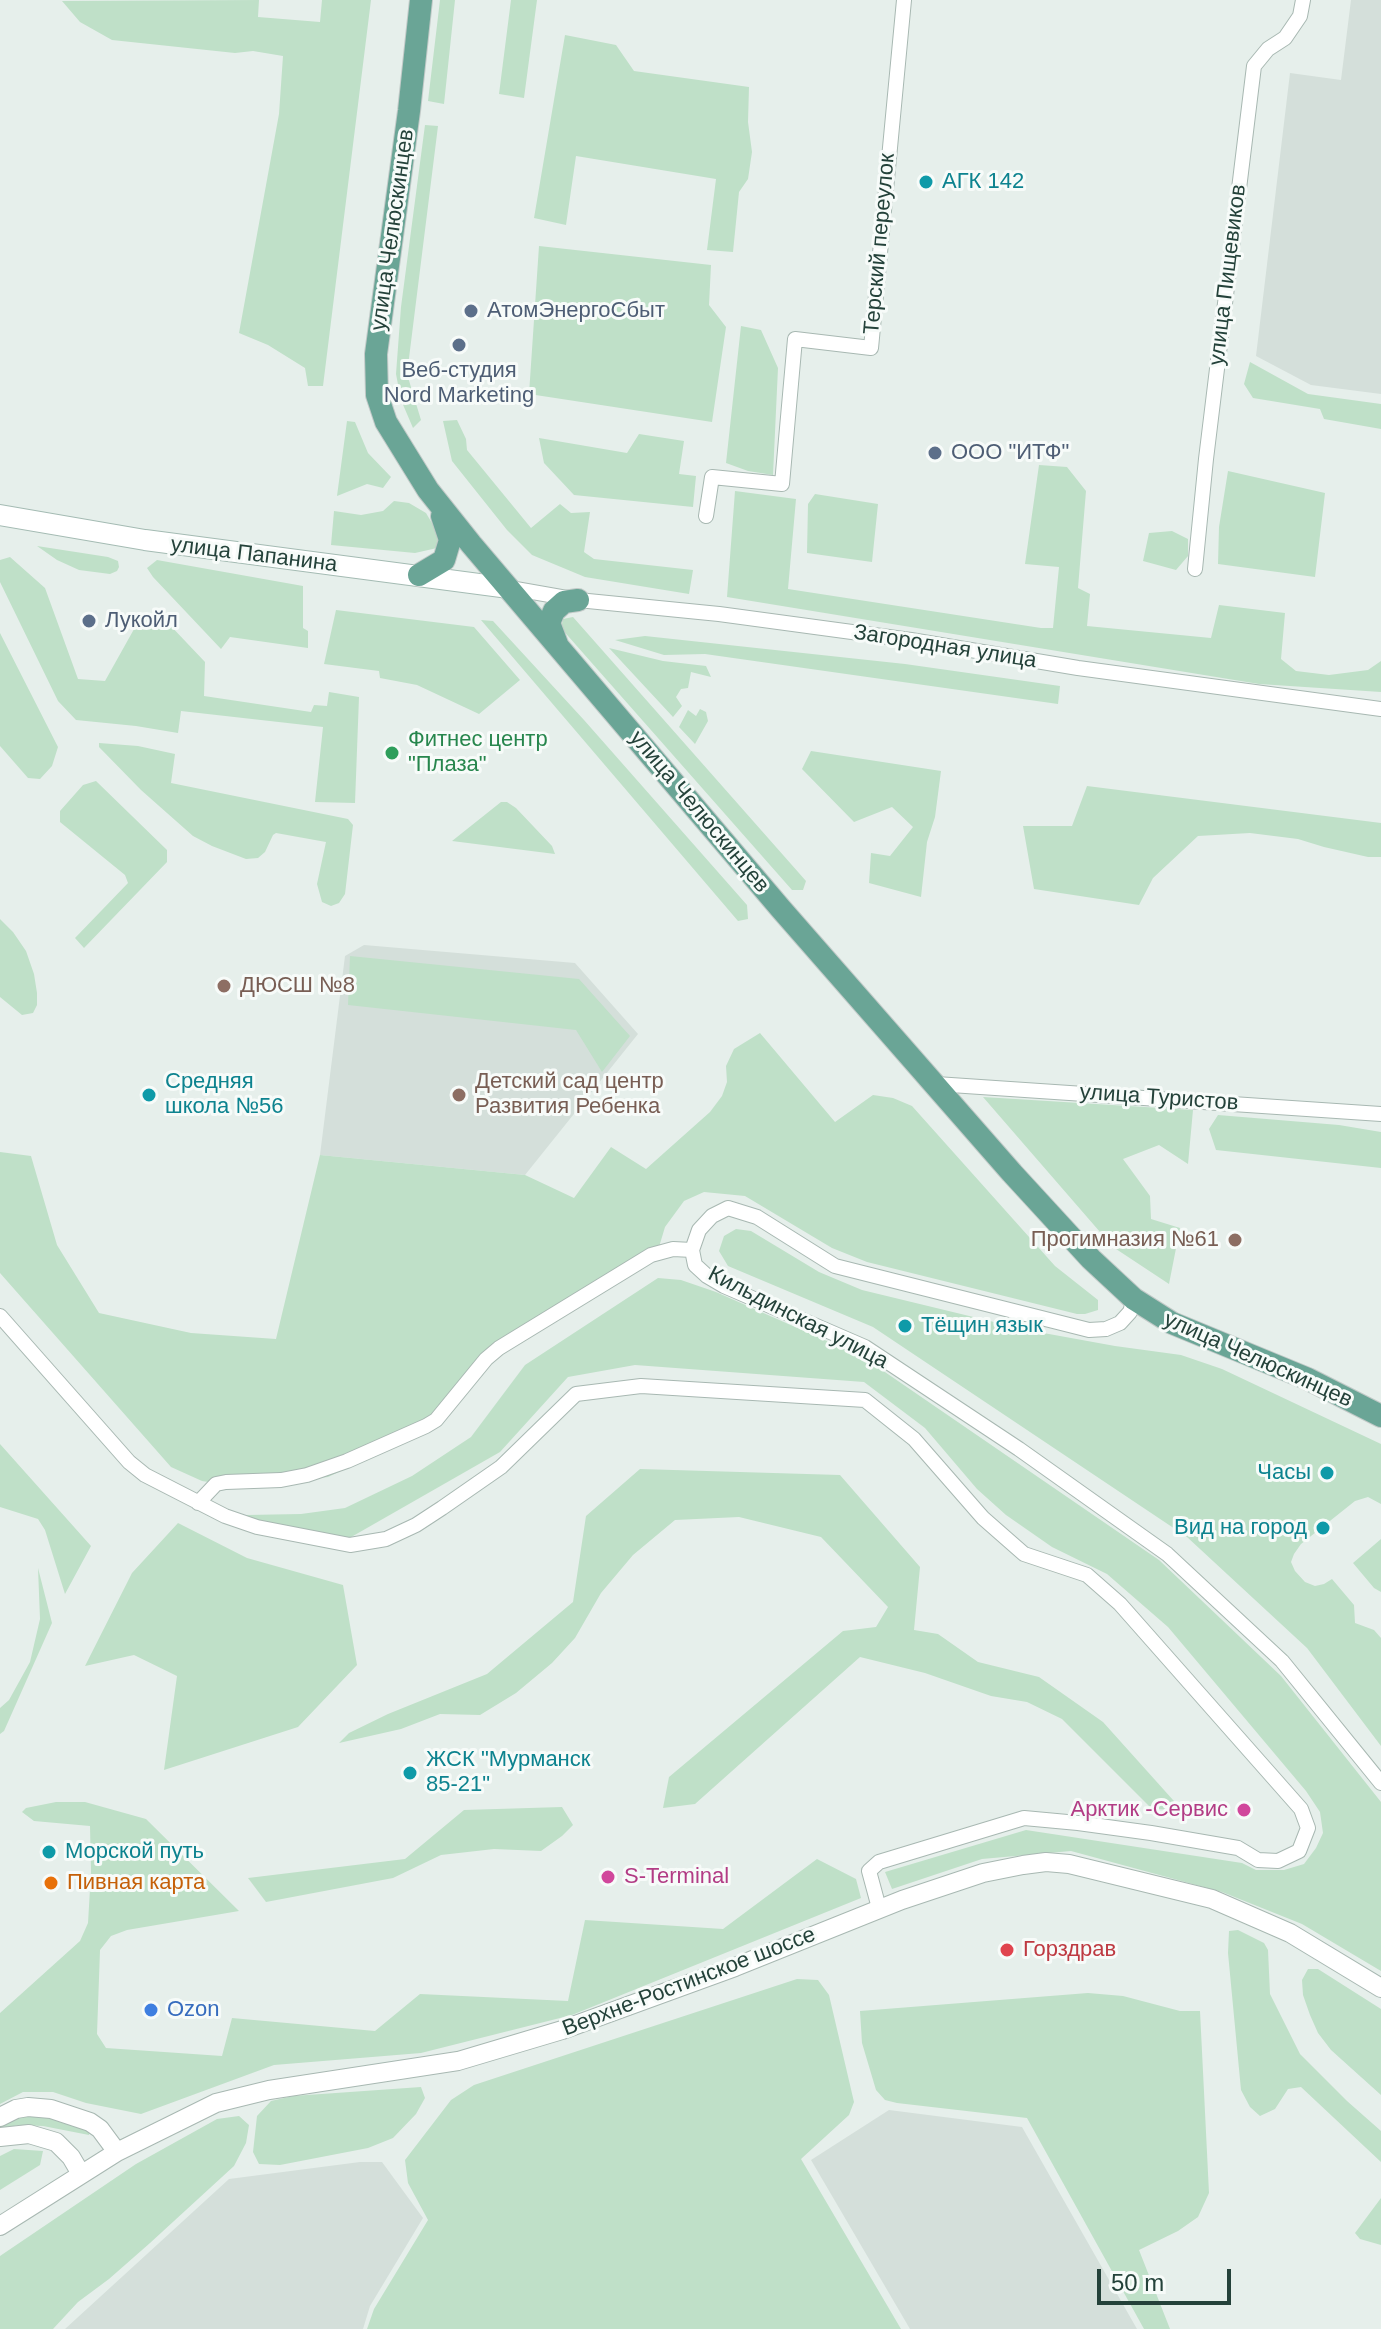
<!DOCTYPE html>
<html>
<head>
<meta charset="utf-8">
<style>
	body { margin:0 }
	#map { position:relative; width:1381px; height:2329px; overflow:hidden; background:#e6efeb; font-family:Arial,sans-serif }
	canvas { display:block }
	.scale { position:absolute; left:1097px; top:2269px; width:134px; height:36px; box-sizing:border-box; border:4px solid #24423a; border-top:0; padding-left:10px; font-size:24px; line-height:28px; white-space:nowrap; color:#24423a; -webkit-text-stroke:6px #f7fbf9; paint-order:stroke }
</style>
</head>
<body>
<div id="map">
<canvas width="1381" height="2329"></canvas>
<div class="scale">50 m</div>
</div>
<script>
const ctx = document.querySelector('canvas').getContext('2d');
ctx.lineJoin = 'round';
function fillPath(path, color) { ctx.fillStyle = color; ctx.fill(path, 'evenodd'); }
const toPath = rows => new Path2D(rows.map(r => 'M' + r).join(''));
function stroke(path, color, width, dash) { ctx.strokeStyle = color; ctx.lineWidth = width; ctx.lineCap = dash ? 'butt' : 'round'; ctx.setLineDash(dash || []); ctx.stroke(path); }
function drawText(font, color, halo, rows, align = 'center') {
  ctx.font = font + ' Arial,sans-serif'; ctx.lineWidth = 6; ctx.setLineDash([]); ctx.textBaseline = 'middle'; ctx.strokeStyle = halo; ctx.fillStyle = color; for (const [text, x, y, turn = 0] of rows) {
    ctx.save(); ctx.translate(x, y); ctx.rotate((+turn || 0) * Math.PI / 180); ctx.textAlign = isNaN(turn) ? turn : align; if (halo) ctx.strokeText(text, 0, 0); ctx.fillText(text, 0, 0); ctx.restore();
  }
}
fillPath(toPath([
	[1351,0,1381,0,1381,394,1311,385,1256,356,1290,73,1341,80],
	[364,945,575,963,638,1034,525,1175,320,1155,345,956],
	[889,2110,1022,2127,1137,2329,910,2329,811,2160],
	[360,2162,382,2162,423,2218,370,2306,363,2329,65,2329,229,2179]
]), '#d4dfda');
fillPath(toPath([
	[259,0,258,17,320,22,322,0,371,0,323,386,308,386,305,368,268,345,239,333,279,114,283,56,253,51,235,53,112,40,80,22,62,1],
	[440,0,455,0,444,104,428,101],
	[511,0,537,0,524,98,499,94],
	[565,35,616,45,634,71,749,87,748,122,752,152,748,179,739,192,733,252,707,250,716,179,576,156,566,225,534,218],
	[425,125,438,126,407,374,421,420,413,428,401,400,396,374,401,307],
	[539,246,711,265,709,305,726,327,712,422,529,394],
	[741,326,761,330,778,368,773,475,748,471,726,463],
	[1250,362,1308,394,1381,404,1381,429,1324,419,1320,409,1253,398,1244,384],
	[457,420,466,439,467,450,531,528,560,504,571,513,590,512,584,552,594,559,693,570,689,594,585,577,532,555,507,530,452,461,443,421],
	[347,421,355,422,368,453,391,477,383,488,367,484,337,496],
	[639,434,684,441,679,474,696,476,693,507,574,495,544,463,539,438,627,453],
	[1039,465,1067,467,1086,491,1078,588,1090,594,1087,626,1211,638,1219,605,1285,613,1281,659,1296,671,1329,675,1368,670,1381,661,1381,692,1259,684,727,597,735,491,796,499,788,589,1041,628,1053,628,1059,567,1025,564],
	[1228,471,1325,493,1315,577,1218,564,1219,527],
	[815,494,878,504,872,562,807,553,808,504],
	[394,501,409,503,426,513,439,535,437,548,415,553,331,545,334,511,361,515,383,511],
	[1172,531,1188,539,1188,556,1176,570,1143,561,1149,533],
	[37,546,108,557,118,561,119,567,117,571,110,574,79,570,57,560],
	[10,557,45,588,78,679,105,681,138,622,148,616,168,623,205,662,204,696,311,712,314,705,327,706,329,692,359,697,355,803,315,802,323,727,181,711,178,733,136,726,76,720,58,701,0,582,0,560],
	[157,560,303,586,303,628,308,631,308,648,230,637,221,649,153,577,147,568],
	[336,610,474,627,520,680,479,714,417,685,380,678,379,671,324,664],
	[573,617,806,881,803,890,792,890,561,628,563,619],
	[481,620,493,621,584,720,747,905,748,919,738,921],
	[0,633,58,747,52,766,40,779,28,778,0,746],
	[645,636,905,664,1060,686,1058,704,705,654,664,655,615,640],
	[609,648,663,661,706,666,711,677,691,672,688,688,681,689,676,697,682,706,673,717],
	[700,709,706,712,708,721,695,744,679,727,688,710,696,716],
	[99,743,138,746,175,754,171,783,348,819,353,825,345,894,339,903,331,906,322,902,317,884,326,842,276,833,273,835,265,852,258,858,246,859,212,846,193,836,141,790,99,747],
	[811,751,941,771,935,817,927,842,921,897,869,883,871,853,890,856,913,827,892,807,854,822,802,769],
	[96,781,167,850,167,862,84,948,75,938,128,883,125,875,60,822,60,811,83,785],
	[1087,786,1381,823,1381,857,1368,857,1324,847,1298,839,1250,833,1198,836,1153,878,1139,905,1034,889,1023,826,1072,826],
	[501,802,507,802,516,808,552,846,555,854,452,841],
	[0,919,13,932,26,951,34,974,37,993,37,1005,33,1013,22,1015,0,997],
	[350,956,579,979,630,1036,602,1072,576,1030,348,1005],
	[760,1033,835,1122,873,1095,893,1098,912,1106,1055,1266,1098,1300,1098,1310,1085,1314,1077,1314,867,1262,832,1248,745,1196,704,1192,684,1201,665,1227,656,1257,510,1340,448,1414,386,1450,328,1477,241,1487,202,1481,171,1467,0,1273,0,1152,31,1156,57,1245,99,1313,191,1333,276,1339,320,1155,525,1175,574,1198,611,1147,646,1169,710,1112,722,1096,727,1082,726,1066,734,1049],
	[983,1097,1193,1110,1188,1164,1159,1145,1123,1159,1150,1196,1151,1219,1180,1228,1169,1284,1113,1247],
	[1218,1115,1339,1125,1381,1132,1381,1168,1216,1150,1209,1129],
	[736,1229,751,1231,819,1272,862,1290,1027,1330,1115,1346,1181,1355,1222,1369,1381,1444,1381,1504,1368,1497,1355,1501,1301,1544,1294,1554,1291,1562,1295,1571,1305,1582,1315,1586,1324,1584,1332,1579,1354,1605,1355,1623,1374,1630,1381,1638,1381,1746,1307,1648,1187,1537,873,1327,728,1266,719,1251,724,1236],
	[658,1278,681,1280,716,1292,863,1357,1159,1560,1281,1676,1381,1802,1381,1971,1302,1924,1222,1892,1071,1851,982,1859,892,1889,885,1872,1026,1830,1242,1863,1256,1870,1284,1870,1304,1864,1316,1848,1323,1833,1320,1812,1306,1791,1168,1627,1107,1574,1052,1547,1006,1515,977,1489,925,1428,864,1382,635,1365,568,1377,500,1452,339,1544,259,1528,246,1515,301,1514,345,1508,412,1476,471,1437,525,1365],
	[0,1444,91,1546,65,1594,45,1530,38,1519,0,1507],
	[640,1469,840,1475,920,1567,914,1630,938,1634,978,1662,1039,1677,1103,1722,1182,1810,1152,1809,1062,1719,1027,1702,991,1696,925,1673,860,1657,695,1804,663,1808,669,1777,843,1631,876,1627,888,1607,821,1537,739,1517,675,1520,633,1555,601,1593,575,1638,552,1663,516,1693,480,1715,440,1714,401,1729,339,1743,349,1733,388,1714,487,1674,573,1602,586,1516],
	[178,1523,247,1558,343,1585,357,1665,298,1727,164,1770,177,1676,134,1655,85,1666,132,1573],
	[1381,1539,1381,1592,1374,1588,1353,1563],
	[38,1568,52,1623,4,1731,0,1734,0,1708,9,1700,30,1662,40,1619],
	[56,1802,85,1802,146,1819,239,1911,127,1930,111,1936,100,1950,97,2034,106,2048,222,2056,232,2018,375,2031,420,1994,568,2001,585,1920,723,1929,817,1859,856,1879,861,1898,572,2015,421,2053,274,2065,141,2114,86,2103,53,2092,23,2092,0,2104,0,2013,80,1941,88,1923,91,1872,90,1826,34,1821,22,1812,26,1808],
	[562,1807,573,1825,562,1836,541,1851,494,1849,441,1855,393,1878,266,1902,248,1878,405,1859,464,1810],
	[1238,1930,1264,1943,1268,1950,1270,1994,1300,2054,1347,2101,1381,2131,1381,2162,1301,2087,1288,2089,1275,2109,1260,2116,1250,2107,1241,2090,1228,1953,1229,1931],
	[1308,1969,1318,1969,1381,2009,1381,2095,1331,2050,1318,2033,1310,2015,1303,1995,1302,1980],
	[797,1979,818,1980,829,1995,854,2102,849,2115,801,2159,901,2329,367,2329,374,2309,428,2220,408,2183,405,2160,451,2100,474,2085],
	[1088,1993,1123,1996,1180,2011,1200,2011,1209,2193,1198,2217,1178,2231,1139,2250,1170,2329,1144,2329,1027,2118,897,2103,885,2100,876,2090,862,2043,860,2011],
	[421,2087,425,2098,416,2114,393,2138,368,2148,280,2165,259,2164,253,2152,257,2116,271,2101,293,2096],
	[42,2113,90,2130,89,2135,43,2126,20,2125,0,2128,0,2123,17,2117],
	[239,2116,249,2125,246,2143,234,2166,150,2243,109,2279,78,2302,53,2329,0,2329,0,2256,136,2164,217,2119],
	[14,2149,43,2151,40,2165,0,2190,0,2156],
	[1381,2198,1381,2245,1360,2239,1355,2233]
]), '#bfe0c8');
const minor = toPath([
	[706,516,712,477,782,484,795,339,871,348,904,0],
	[1195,569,1206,459,1254,66,1268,49,1285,38,1300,16,1303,0],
	[510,588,578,600,719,614,911,640,1078,668,1381,709],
	[936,1084,1381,1114],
	[1134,1299,1130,1312,1120,1323,1106,1329,1089,1330,835,1266,757,1217,728,1208,712,1216,699,1230,692,1250,695,1265,707,1276,724,1286,865,1347,1019,1449,1167,1554,1282,1661,1381,1783],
	[0,1316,129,1462,145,1475,225,1516,257,1527,350,1545,386,1539,416,1525,442,1508,501,1467,576,1394,641,1386,865,1400,914,1439,983,1518,1024,1554,1087,1575,1120,1604,1301,1809,1308,1828,1299,1851,1278,1861,1258,1860,1238,1848,1151,1833,1078,1823,1024,1818,879,1862,869,1871,879,1908],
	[198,1503,216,1484,226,1482,281,1480,307,1475,347,1461,426,1426,436,1420,486,1359,499,1348,651,1255,673,1249,692,1250]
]);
const tertiary = toPath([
	[0,2117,16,2109,28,2107,51,2109,90,2122,100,2129,117,2152],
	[0,2137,29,2134,56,2142,71,2157,81,2174],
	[0,2226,117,2152,216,2103,269,2090,458,2061,562,2030,735,1967,902,1900,983,1873,1023,1865,1046,1862,1069,1864,1212,1899,1290,1933,1381,1988]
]);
const secondary = toPath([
	[0,515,145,540,509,588]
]);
const primary = toPath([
	[421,0,409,111,376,354,377,395,386,422,428,490,471,544,781,909,1012,1173,1091,1259,1134,1299,1172,1323,1308,1379,1381,1416],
	[419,575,444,560,450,540,442,516],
	[557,644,549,623,554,611,564,602,578,600]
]);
stroke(minor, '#a8b8b2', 16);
stroke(tertiary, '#a8b8b2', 20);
stroke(secondary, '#a4bbb3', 22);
stroke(primary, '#c2cac8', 24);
stroke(minor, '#fff', 14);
stroke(tertiary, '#fff', 18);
stroke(secondary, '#fff', 20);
stroke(primary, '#6aa596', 22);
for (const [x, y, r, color] of [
	[926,182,8,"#0f9aa8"],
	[471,311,8,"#5c6f8a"],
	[459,345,8,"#5c6f8a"],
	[935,453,8,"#5c6f8a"],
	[89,621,8,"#5c6f8a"],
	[392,753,8,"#2e9e5b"],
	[224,986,8,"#8d6e63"],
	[149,1095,8,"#0f9aa8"],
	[459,1095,8,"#8d6e63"],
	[1235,1240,8,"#8d6e63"],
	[905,1326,8,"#0f9aa8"],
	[1327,1473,8,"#0f9aa8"],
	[1323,1528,8,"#0f9aa8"],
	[410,1773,8,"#0f9aa8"],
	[1244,1810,8,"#d1479c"],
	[49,1852,8,"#0f9aa8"],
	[608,1877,8,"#d1479c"],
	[51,1883,8,"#e8710a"],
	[1007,1950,8,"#e0444e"],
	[151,2010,8,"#3f7fe0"]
]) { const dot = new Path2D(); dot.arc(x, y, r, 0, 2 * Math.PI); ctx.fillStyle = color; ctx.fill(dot); stroke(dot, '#f7fbf9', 3); }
drawText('22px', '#0d838f', '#f7fbf9', [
	["АГК 142",942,182],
	["Средняя",165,1082],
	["школа №56",165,1107],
	["Тёщин язык",921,1326],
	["Часы",1311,1473,"right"],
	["Вид на город",1307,1528,"right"],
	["ЖСК \"Мурманск",426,1760],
	["85-21\"",426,1785],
	["Морской путь",65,1852]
], 'left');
drawText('22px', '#24423a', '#f7fbf9', [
	["улица Челюскинцев",393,230,-82],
	["Терский переулок",880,244,-85],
	["улица Пищевиков",1228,275,-83],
	["улица Папанина",254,555,7],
	["Загородная улица",945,647,9],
	["улица Челюскинцев",699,812,50],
	["улица Туристов",1159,1098,4],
	["Кильдинская улица",798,1318,27],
	["улица Челюскинцев",1258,1360,24],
	["Верхне-Ростинское шоссе",689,1982,-21]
]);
drawText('22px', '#4e5e75', '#f7fbf9', [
	["АтомЭнергоСбыт",487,311],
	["Веб-студия",459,371,"center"],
	["Nord Marketing",459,396,"center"],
	["ООО \"ИТФ\"",951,453],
	["Лукойл",105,621]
], 'left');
drawText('22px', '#27864d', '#f7fbf9', [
	["Фитнес центр",408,740],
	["\"Плаза\"",408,765]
], 'left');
drawText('22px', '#785e54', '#f7fbf9', [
	["ДЮСШ №8",240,986],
	["Детский сад центр",475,1082],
	["Развития Ребенка",475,1107],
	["Прогимназия №61",1219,1240,"right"]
], 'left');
drawText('22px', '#b23c85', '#f7fbf9', [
	["Арктик -Сервис",1228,1810],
	["S-Terminal",624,1877,"left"]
], 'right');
drawText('22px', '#c56008', '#f7fbf9', [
	["Пивная карта",67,1883]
], 'left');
drawText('22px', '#be3a42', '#f7fbf9', [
	["Горздрав",1023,1950]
], 'left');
drawText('22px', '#366cbe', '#f7fbf9', [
	["Ozon",167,2010]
], 'left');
</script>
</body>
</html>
